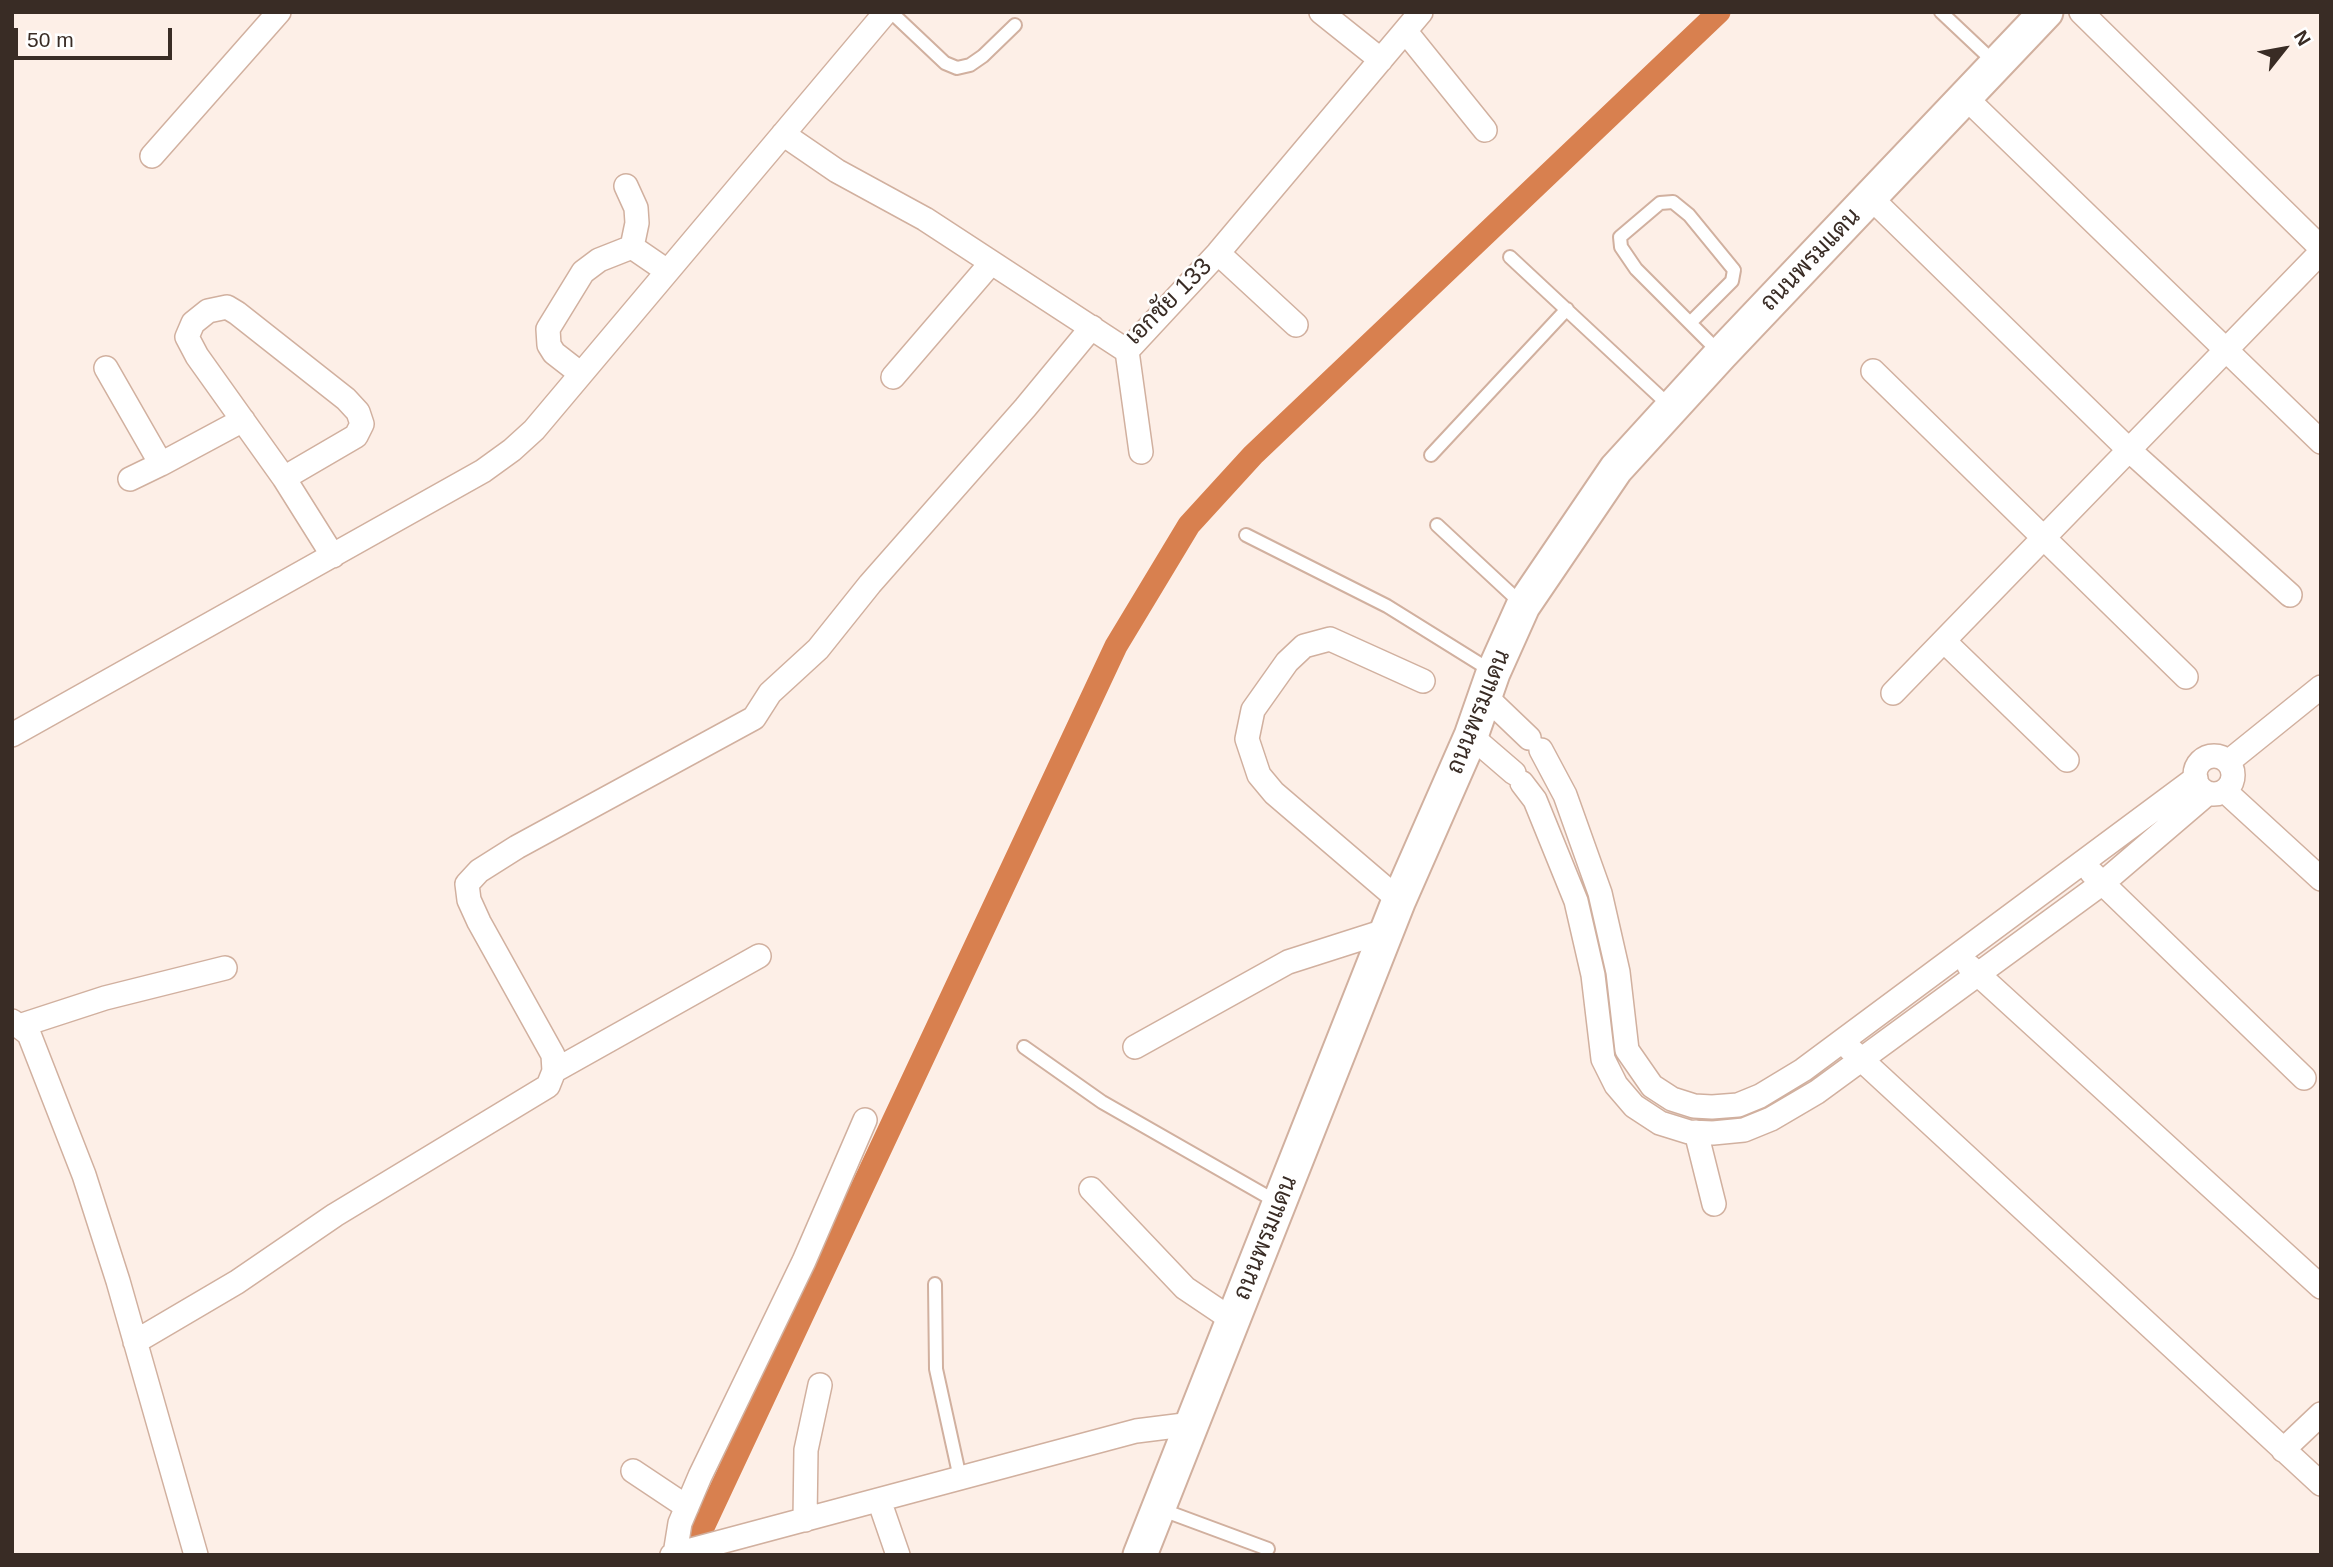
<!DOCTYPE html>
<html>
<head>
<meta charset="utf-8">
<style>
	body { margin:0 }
	#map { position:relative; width:2333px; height:1567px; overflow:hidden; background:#fdefe7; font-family:Arial,sans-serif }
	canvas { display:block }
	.frame { position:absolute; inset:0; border:14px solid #392c25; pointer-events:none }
	.north { position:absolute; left:2249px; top:14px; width:70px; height:70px; -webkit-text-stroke:5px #fff; paint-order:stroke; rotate:59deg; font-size:19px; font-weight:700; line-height:28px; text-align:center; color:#392c25 }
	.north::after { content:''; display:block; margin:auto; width:24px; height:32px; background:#392c25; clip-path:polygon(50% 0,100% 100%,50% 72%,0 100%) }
	.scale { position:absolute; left:14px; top:28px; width:158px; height:32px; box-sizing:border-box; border:4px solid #392c25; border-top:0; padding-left:9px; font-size:21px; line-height:24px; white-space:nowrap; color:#392c25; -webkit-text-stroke:5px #fff; paint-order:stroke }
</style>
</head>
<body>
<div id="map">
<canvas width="2333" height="1567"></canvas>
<div class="frame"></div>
<div class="north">N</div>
<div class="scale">50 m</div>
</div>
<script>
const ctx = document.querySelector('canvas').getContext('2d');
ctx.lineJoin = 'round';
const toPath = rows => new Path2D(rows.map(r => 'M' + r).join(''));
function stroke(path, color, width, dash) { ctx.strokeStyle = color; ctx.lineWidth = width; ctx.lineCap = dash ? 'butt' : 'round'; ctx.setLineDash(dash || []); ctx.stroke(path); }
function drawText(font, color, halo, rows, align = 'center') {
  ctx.font = font + ' Arial,Sarabun,sans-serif'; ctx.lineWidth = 5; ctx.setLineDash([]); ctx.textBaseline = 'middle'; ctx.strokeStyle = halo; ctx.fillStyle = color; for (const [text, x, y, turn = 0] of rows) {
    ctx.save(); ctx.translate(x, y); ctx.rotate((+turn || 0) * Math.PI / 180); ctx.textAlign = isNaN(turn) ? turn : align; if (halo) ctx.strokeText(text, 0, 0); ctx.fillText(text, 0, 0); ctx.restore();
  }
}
stroke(toPath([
	[690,1555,1116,646,1189,525,1253,455,1719,12]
]), '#d8804f', 23);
const service = toPath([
	[891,12,945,63,957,68,970,65,983,56,1015,25],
	[1941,12,1994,62],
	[1510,257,1672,408],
	[1691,322,1732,281,1734,270,1689,215,1673,202,1660,203,1620,237,1621,247,1636,269,1721,354],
	[1431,455,1567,309],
	[1437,525,1523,605],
	[1246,535,1387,606,1493,672],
	[1024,1047,1102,1102,1277,1202],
	[935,1284,936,1369,960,1478],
	[1160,1509,1268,1549]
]);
const minor = toPath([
	[1321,12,1381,60],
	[2081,12,2321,248],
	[1406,32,1485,130],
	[1965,97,2321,442],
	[783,134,837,171,925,219,1127,351],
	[152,156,279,12],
	[626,186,636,208,637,223,632,247],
	[1870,197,2129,450,2290,595],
	[1218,253,1296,325],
	[1127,351,1218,253,1421,12],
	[1127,351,1141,452],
	[106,368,161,464,243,420],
	[1873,371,2186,677],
	[581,374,554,353,549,345,548,329,583,272,599,260,632,247,667,271],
	[893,377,991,263],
	[284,478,356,436,362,424,358,412,346,399,237,313,227,307,208,311,193,323,187,337,197,356,284,478,333,556],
	[130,479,161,464],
	[1944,641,2067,760],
	[1893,693,2321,252],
	[1484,695,1529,738],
	[12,735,483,471,512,450,534,430,886,12],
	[1471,736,1514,773],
	[1541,750,1565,795,1600,893,1618,972,1627,1050,1652,1086,1672,1099,1694,1106,1712,1107,1738,1105,1760,1096,1803,1070,2196,778],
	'2195 775a19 19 0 1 1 38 0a19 19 0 1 1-38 0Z',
	[2228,762,2321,687],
	[1522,783,1535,800,1576,901,1593,975,1603,1059,1616,1085,1634,1106,1660,1123,1689,1132,1713,1133,1744,1130,1771,1119,1817,1092,2104,882,2208,793],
	[2225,791,2321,879],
	[2092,873,2304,1078],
	[1399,900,1274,793,1259,775,1247,739,1253,710,1287,662,1304,646,1330,639,1423,681],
	[1969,966,2321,1287],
	[12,1021,29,1034,84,1175,118,1281,196,1555],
	[19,1026,105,998,225,968],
	[1135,1047,1288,962,1388,930],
	[1850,1049,2321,1484],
	[554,1071,759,956],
	[1696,1132,1714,1204],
	[1091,1189,1185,1288,1234,1321],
	[135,1342,237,1282,335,1215,548,1086,554,1071,553,1055,479,922,469,900,467,884,479,871,517,847,754,718,770,693,818,649,870,584,1025,408,1092,327],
	[2283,1450,2321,1414],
	[633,1471,687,1507],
	[879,1500,898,1555],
	[805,1520,806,1450,820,1385],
	[675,1554,680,1523,700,1476,804,1261,865,1120],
	[672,1555,1136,1431,1192,1424]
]);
const secondary = toPath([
	[1140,1555,1399,900,1471,736,1493,673,1523,606,1616,469,1721,354,2046,12]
]);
stroke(service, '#d1b09f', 16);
stroke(minor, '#d1b09f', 26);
stroke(secondary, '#d1b09f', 37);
stroke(service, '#fff', 12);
stroke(minor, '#fff', 23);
stroke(secondary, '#fff', 33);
drawText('24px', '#392c25', '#fff', [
	["ถนนพรมแดน",1811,260,-46],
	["เอกชัย 133",1169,302,-45],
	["ถนนพรมแดน",1479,712,-68],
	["ถนนพรมแดน",1266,1238,-68]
]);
</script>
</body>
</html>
